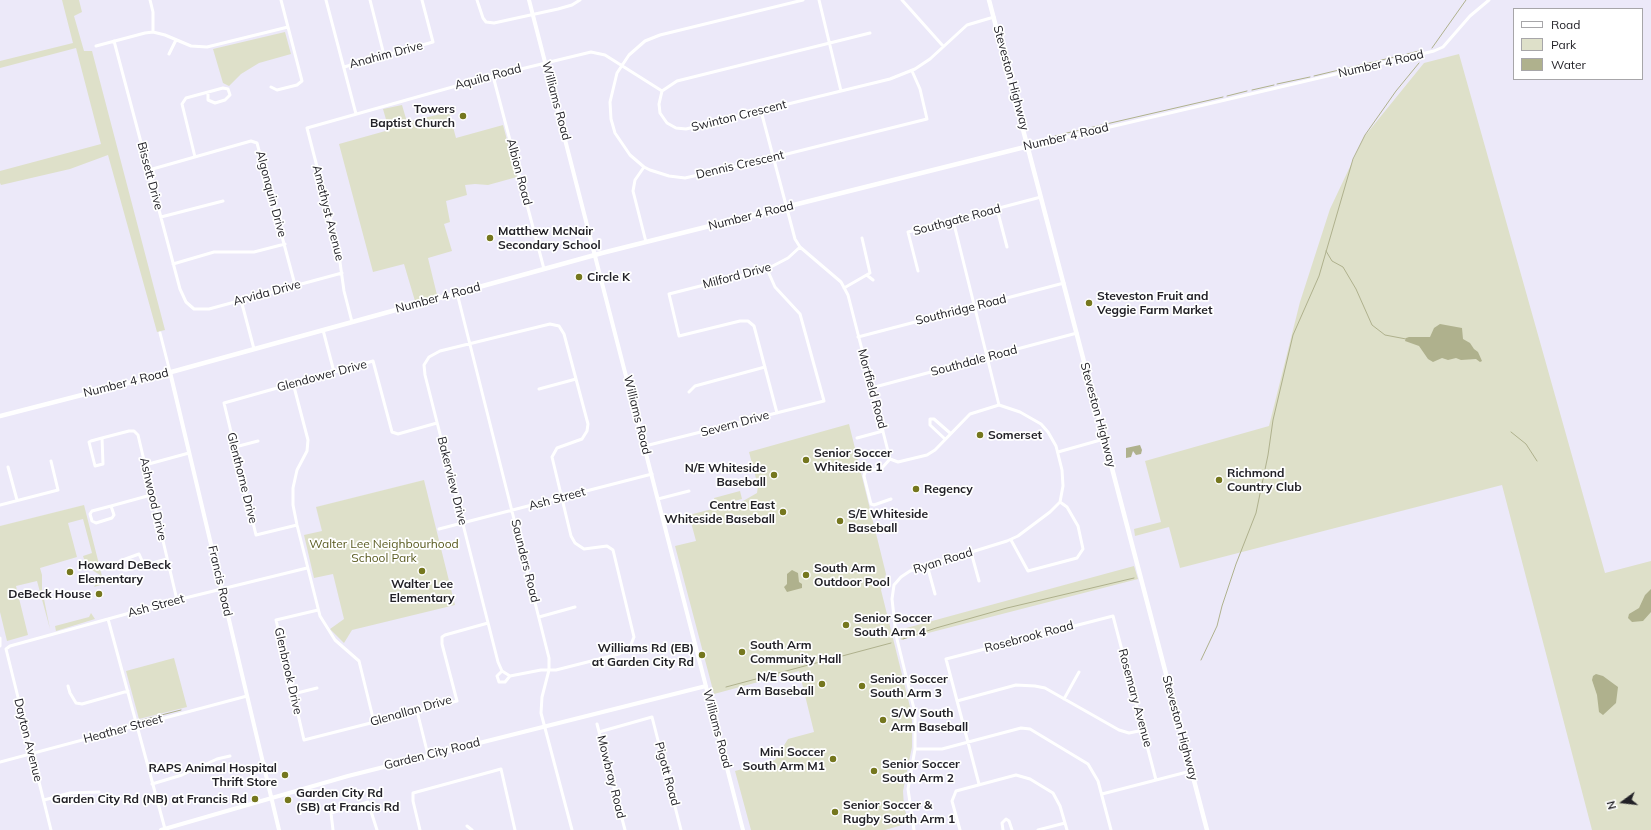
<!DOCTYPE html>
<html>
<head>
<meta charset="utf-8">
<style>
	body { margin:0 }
	#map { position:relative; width:1651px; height:830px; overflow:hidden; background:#ece9f9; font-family:Mulish,sans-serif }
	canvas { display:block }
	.legend { position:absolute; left:1513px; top:8px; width:130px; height:72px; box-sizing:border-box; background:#fff; border:1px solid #a7a6a9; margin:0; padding:5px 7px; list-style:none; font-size:12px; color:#222127 }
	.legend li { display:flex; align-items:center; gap:8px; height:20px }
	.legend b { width:20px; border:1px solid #a7a6a9 }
	.north { position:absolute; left:1603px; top:782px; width:40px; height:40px; -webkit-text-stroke:3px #fff; paint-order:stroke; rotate:255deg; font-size:11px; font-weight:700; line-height:16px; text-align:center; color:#222127 }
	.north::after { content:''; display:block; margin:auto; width:14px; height:18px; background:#222127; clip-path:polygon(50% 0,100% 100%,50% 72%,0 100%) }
</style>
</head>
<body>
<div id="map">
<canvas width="1651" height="830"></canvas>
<ul class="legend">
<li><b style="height:5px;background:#fff"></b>Road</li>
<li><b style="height:11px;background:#dee0c9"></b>Park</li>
<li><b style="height:11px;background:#afb18d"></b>Water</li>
</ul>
<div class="north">N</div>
</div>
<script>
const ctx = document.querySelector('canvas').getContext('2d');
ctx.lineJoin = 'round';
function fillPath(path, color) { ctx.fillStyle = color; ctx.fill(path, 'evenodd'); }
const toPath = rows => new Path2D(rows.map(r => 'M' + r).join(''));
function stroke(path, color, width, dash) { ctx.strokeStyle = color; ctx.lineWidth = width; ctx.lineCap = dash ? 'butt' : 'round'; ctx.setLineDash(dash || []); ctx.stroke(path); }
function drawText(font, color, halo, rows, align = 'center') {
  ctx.font = font + ' Mulish,sans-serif'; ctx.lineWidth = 3.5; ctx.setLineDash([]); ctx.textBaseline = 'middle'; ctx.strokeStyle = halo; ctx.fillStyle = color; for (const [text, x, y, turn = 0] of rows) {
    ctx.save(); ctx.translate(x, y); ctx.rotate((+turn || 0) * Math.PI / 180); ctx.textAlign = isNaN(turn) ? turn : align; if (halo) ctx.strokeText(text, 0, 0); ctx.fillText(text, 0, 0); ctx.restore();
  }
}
fillPath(toPath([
	[62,0,79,0,82,12,74,16,84,51,92,51,165,330,157,332,108,155,70,169,1,185,0,183,0,171,101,144,76,48,0,68,0,61,73,43],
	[285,32,291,54,259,63,241,74,229,86,223,83,213,49],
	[1459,54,1605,573,1651,561,1651,830,1592,830,1502,485,1180,568,1169,527,1135,536,1134,529,1161,522,1145,461,1269,426,1300,302,1330,209,1364,137,1424,63],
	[402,105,407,122,449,112,456,138,503,125,517,177,488,185,475,184,465,185,467,195,446,201,450,222,444,224,452,251,428,258,437,295,415,301,404,264,373,272,339,144,389,130,383,109],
	[849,424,886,574,881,590,912,715,912,747,903,791,904,807,909,823,885,830,751,830,735,771,775,760,788,739,814,732,799,671,714,694,675,546,696,541,689,515,743,501,757,493,758,486,749,452],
	[424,480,455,605,352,630,344,643,330,629,344,619,333,574,314,578,304,535,322,531,316,507],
	[740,491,742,499,716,506,714,498],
	[84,505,104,584,94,587,100,575,87,567,84,559,83,556,92,553,83,519,68,523,77,557,40,568,42,575,42,589,50,629,37,581,16,586,28,635,7,641,0,612,0,526],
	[1134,566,1138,579,901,640,899,630],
	[91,613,95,619,56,631,55,626,89,617],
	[174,658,187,707,139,719,126,671]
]), '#dee0c9');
fillPath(toPath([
	[1440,324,1462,328,1463,339,1470,343,1474,349,1478,352,1482,361,1480,362,1476,359,1461,360,1456,358,1448,360,1442,358,1433,362,1428,359,1419,346,1405,341,1406,338,1409,337,1430,337,1434,328],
	[1140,445,1142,450,1141,454,1136,455,1133,451,1131,457,1126,458,1126,448],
	[792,570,798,573,799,582,802,584,802,588,787,592,784,587,787,584,787,574],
	[1651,589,1651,612,1643,621,1632,622,1628,618,1629,614,1639,608,1645,595],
	[1596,674,1603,676,1618,687,1616,703,1603,715,1599,712,1597,695,1592,680,1593,676]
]), '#afb18d');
stroke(toPath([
	[1432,48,1466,0],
	[1407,54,1419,51],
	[1356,66,1403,55],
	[1348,68,1352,67],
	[1314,76,1339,70],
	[1277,84,1310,77],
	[1252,90,1274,85],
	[1227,96,1247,91],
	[1089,128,1223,97],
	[1076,131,1084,129],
	[1063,134,1071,132],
	[1055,136,1059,135],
	[1326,251,1332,261,1343,267,1356,289,1372,325,1385,335,1406,339],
	[1511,432,1526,444,1537,461],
	[903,639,936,628,1007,608,1134,578],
	[1201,660,1217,626,1222,606,1236,564,1256,513,1268,455,1273,420,1293,335,1319,276,1353,159,1365,135,1396,91,1419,63],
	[726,687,891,643],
	[142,720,181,710]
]), '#afb18d', 1);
stroke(toPath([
	[150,0,153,12,153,32],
	[326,0,356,114],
	[370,0,384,55],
	[477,0,483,18,486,22,494,23,558,9,572,5,580,0],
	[803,0,660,35,645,41,629,55,617,73,610,102,611,119,615,133,630,155,644,167,650,170,669,176,685,178,747,164,927,119,920,89,912,71],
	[819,0,841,91],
	[902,0,943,46],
	[870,33,677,81,662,91,659,104,660,113,667,123,676,128,686,129,890,79,915,69,930,59,967,25,994,17],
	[114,41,180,289,186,302,194,309,209,309,342,273],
	[96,46,145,33,153,32,165,35,191,46,207,47,288,27],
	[169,54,176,40],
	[344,67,433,42,422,0],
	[493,76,544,269],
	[271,87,277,90,297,85,302,81,281,0],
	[761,111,795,239,800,247,841,282,848,295,890,459,898,462,927,455,935,450,970,414,999,405,1020,412,1041,424,1048,432,1056,446,1062,470,1063,486,1060,502,1050,512,1018,536,1007,541,910,571,901,577,894,585,892,599,896,635,915,713,915,749,908,789,914,830],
	[1029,146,1434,51,1443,47,1470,16,1489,0],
	[195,157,182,104,186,98,223,88,228,89,230,95,225,100,215,103,208,100,208,92],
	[644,167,635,180,633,191,646,242],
	[149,170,251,141,257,143,295,285],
	[997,209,1007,247],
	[161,217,223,201],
	[953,220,999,405],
	[173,264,214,252,254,252,285,244],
	[918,271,908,232,1041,197],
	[868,276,873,280],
	[844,288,870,273,862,238],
	[457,293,549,658,549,670,542,697,541,713,572,830],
	[241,300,254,349],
	[352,322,344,291,338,248,307,128,488,77,591,52,605,55,662,91],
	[550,324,559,326,564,334,588,424,587,431,582,439,557,448,552,457,571,536,575,543,584,549,607,546,613,550,634,637,630,647,619,654,556,670,541,670,510,676,502,671,498,662,425,375,424,365,429,357,440,351,550,324],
	[323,330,334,372],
	[160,333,170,372],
	[858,337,1064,283],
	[293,383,308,440,307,451,297,470,293,488,293,505,297,525,320,616,335,640,359,661,374,722],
	[871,388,1077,333],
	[539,389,576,379],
	[689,392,695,386,765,367],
	[777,413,754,326,748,321,740,321,679,336,669,294,767,269,788,258,800,247],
	[102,438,103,464,95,466,89,442,91,441,102,438,129,431,134,431,138,435,177,600],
	[857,438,883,431],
	[945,439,930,425,930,419,934,419,950,433],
	[645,446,824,401,800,314,775,287,767,269],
	[235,447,258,441],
	[1058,452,1104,439],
	[890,459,882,468,865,472,864,476,871,504,874,505,891,499],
	[145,465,189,453],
	[8,467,17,500],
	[658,499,689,491],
	[0,505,58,490,51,461],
	[111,506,114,515,112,518,96,523,92,521,90,514,92,511,111,506,151,495],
	[297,525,256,535,224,403,373,361,392,432,398,434,437,423],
	[439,529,652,474],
	[1011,540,1028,571,1077,558,1083,549,1078,526,1067,507,1060,502],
	[971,552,979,581],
	[144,565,139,554,120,561,124,570,126,570,167,559],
	[927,565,935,594],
	[318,610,276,620,304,740,457,701,442,644,442,637,445,635,488,623],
	[539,617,575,607],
	[108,619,165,829],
	[0,638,0,646],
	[502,671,497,676,499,682,505,682,510,676],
	[68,686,70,693,76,703,82,704,128,691],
	[293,694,317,688],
	[1064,699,1079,672],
	[957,701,1016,685,1035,686,1045,688,1119,730,1129,733,1144,730],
	[417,711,428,755],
	[597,724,625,830],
	[599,732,652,717,681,830],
	[915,749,942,749,1021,728,1030,729,1088,764,1098,781,1111,830],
	[0,762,247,696],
	[152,784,182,775,217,759,230,756],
	[979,784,946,659,1113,616,1156,780],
	[1102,794,1191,771],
	[44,800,70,793,99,792],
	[467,826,472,830],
	[51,830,6,649,10,646,177,600,307,568],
	[333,830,331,813,368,802,377,830],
	[420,830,413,801,413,793,501,769,515,830],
	[960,830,952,801,956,791,1016,775,1030,779,1053,793,1060,806,1067,830],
	[1003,830,1002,823,1006,819,1009,821,1012,830],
	[1038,830,1065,823]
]), '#fff', 3);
stroke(toPath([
	[529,0,743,830],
	[170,372,279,830],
	[161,830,348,776,706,686]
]), '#fff', 4);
stroke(toPath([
	[989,0,1207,830],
	[0,416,175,371,602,253,1029,146]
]), '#fff', 4.5);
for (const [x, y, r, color] of [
	[463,116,4,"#75771e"],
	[490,238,4,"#75771e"],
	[579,277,4,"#75771e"],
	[1089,303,4,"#75771e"],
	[980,435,4,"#75771e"],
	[806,460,4,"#75771e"],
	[774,475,4,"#75771e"],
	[1219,480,4,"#75771e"],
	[916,489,4,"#75771e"],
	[783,512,4,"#75771e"],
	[840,521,4,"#75771e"],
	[422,571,4,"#75771e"],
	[70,572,4,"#75771e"],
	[806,575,4,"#75771e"],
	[99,594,4,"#75771e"],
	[846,625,4,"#75771e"],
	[742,652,4,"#75771e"],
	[702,655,4,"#75771e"],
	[822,684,4,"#75771e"],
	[862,686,4,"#75771e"],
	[883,720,4,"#75771e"],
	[833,759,4,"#75771e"],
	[874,771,4,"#75771e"],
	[285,775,4,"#75771e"],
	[255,799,4,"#75771e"],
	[288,800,4,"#75771e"],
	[835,812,4,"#75771e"]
]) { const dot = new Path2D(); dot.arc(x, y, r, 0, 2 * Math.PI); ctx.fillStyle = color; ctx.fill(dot); stroke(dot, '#fff', 1.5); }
drawText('12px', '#222127', '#fff', [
	["Anahim Drive",386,55,-15],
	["Number 4 Road",1381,64,-13],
	["Aquila Road",488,77,-15],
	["Steveston Highway",1011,78,75],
	["Williams Road",556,101,75],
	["Swinton Crescent",739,116,-14],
	["Number 4 Road",1066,137,-13],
	["Dennis Crescent",740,165,-13],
	["Albion Road",519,172,75],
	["Bissett Drive",150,176,75],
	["Algonquin Drive",271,194,75],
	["Amethyst Avenue",328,213,76],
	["Number 4 Road",751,216,-14],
	["Southgate Road",957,220,-15],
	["Milford Drive",737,276,-15],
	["Arvida Drive",267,293,-15],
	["Number 4 Road",438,298,-15],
	["Southridge Road",961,310,-14],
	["Southdale Road",974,361,-15],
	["Glendower Drive",322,376,-15],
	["Number 4 Road",126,383,-14],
	["Mortfield Road",872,389,75],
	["Williams Road",637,415,76],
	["Steveston Highway",1098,415,75],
	["Severn Drive",735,424,-15],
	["Glenthorne Drive",242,478,76],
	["Bakerview Drive",452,481,76],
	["Ashwood Drive",153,499,77],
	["Ash Street",557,499,-15],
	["Saunders Road",525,561,76],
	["Ryan Road",943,561,-17],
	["Francis Road",220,581,77],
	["Ash Street",156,606,-15],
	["Rosebrook Road",1029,637,-15],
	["Glenbrook Drive",288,671,77],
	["Rosemary Avenue",1135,698,75],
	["Glenallan Drive",411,711,-16],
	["Steveston Highway",1180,728,75],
	["Heather Street",123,729,-15],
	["Williams Road",717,729,75],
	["Dayton Avenue",28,740,76],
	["Garden City Road",432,754,-14],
	["Pigott Road",667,774,75],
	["Mowbray Road",611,777,76]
]);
drawText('bold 12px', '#222127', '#fff', [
	["Towers",455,109,"right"],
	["Baptist Church",455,123,"right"],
	["Matthew McNair",498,231],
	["Secondary School",498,245],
	["Circle K",587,277],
	["Steveston Fruit and",1097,296],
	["Veggie Farm Market",1097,310],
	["Somerset",988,435],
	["Senior Soccer",814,453],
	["Whiteside 1",814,467],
	["N/E Whiteside",766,468,"right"],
	["Baseball",766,482,"right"],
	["Richmond",1227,473],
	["Country Club",1227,487],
	["Regency",924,489],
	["Centre East",775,505,"right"],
	["Whiteside Baseball",775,519,"right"],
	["S/E Whiteside",848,514],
	["Baseball",848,528],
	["Howard DeBeck",78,565],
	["Elementary",78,579],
	["South Arm",814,568],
	["Outdoor Pool",814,582],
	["Walter Lee",422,584,"center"],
	["Elementary",422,598,"center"],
	["DeBeck House",91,594,"right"],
	["Senior Soccer",854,618],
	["South Arm 4",854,632],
	["South Arm",750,645],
	["Community Hall",750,659],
	["Williams Rd (EB)",694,648,"right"],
	["at Garden City Rd",694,662,"right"],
	["N/E South",814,677,"right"],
	["Arm Baseball",814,691,"right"],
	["Senior Soccer",870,679],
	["South Arm 3",870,693],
	["S/W South",891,713],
	["Arm Baseball",891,727],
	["Mini Soccer",825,752,"right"],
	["South Arm M1",825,766,"right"],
	["Senior Soccer",882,764],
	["South Arm 2",882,778],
	["RAPS Animal Hospital",277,768,"right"],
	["Thrift Store",277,782,"right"],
	["Garden City Rd",296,793],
	["(SB) at Francis Rd",296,807],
	["Garden City Rd (NB) at Francis Rd",247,799,"right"],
	["Senior Soccer &",843,805],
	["Rugby South Arm 1",843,819]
], 'left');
drawText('12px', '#5a5b21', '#fff', [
	["Walter Lee Neighbourhood",384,544],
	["School Park",384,558]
]);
</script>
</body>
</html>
